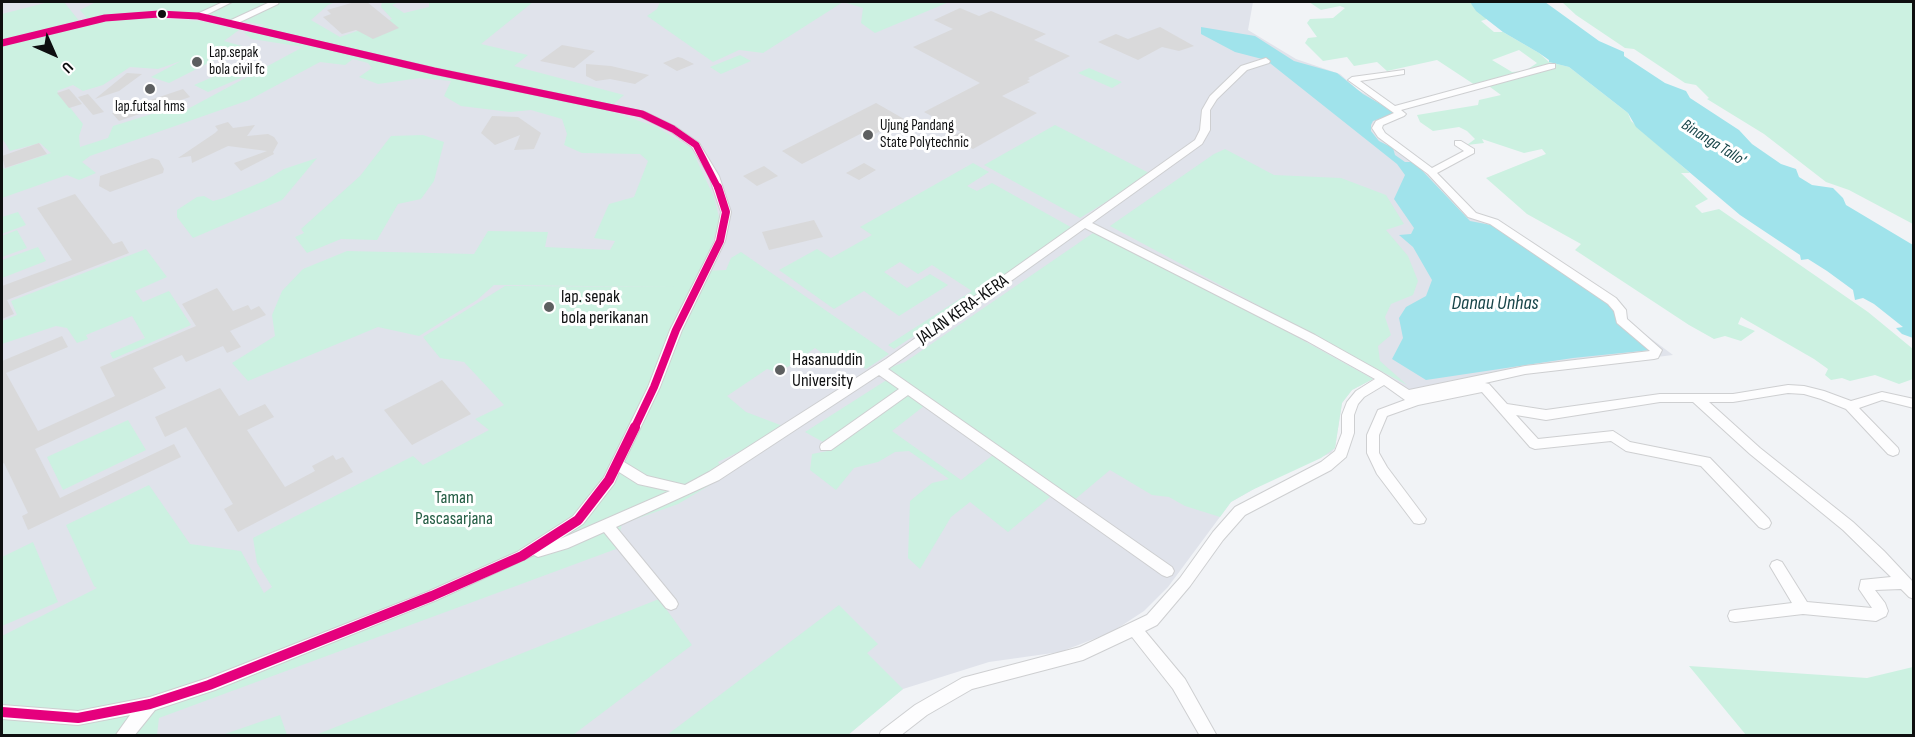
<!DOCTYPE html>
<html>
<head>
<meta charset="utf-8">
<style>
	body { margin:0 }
	#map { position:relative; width:1915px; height:737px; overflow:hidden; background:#f1f3f6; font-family:"Sofia Sans Condensed",sans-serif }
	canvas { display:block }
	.frame { position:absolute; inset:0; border:3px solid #0e0f10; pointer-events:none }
	.north { position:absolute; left:24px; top:24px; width:60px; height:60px; -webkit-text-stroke:4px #fff; paint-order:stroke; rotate:135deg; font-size:16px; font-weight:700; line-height:24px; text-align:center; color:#0e0f10 }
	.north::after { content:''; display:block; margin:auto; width:21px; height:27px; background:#0e0f10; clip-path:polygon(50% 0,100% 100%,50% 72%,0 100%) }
</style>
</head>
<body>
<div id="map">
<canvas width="1915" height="737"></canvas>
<div class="frame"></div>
<div class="north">U</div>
</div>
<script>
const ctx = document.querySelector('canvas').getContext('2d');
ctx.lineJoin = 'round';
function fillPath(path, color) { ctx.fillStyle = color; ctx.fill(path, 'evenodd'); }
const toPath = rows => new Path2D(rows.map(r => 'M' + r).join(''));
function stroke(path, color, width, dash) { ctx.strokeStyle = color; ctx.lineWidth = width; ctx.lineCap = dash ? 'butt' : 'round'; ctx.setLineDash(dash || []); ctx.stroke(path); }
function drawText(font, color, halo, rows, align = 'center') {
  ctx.font = font + ' "Sofia Sans Condensed",sans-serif'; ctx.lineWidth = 6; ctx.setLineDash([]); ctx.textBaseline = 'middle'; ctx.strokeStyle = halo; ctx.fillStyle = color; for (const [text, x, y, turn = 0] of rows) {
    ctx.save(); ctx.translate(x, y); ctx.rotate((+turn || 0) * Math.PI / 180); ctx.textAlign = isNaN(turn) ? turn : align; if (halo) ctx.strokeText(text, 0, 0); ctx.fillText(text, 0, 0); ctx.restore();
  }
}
fillPath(toPath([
	[2,2,1253,2,1248,30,1296,59,1340,74,1358,90,1406,116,1382,124,1379,128,1438,174,1474,215,1504,225,1533,242,1617,301,1625,310,1629,322,1673,355,1528,373,1419,397,1380,372,1373,379,1352,390,1342,403,1335,448,1331,453,1279,475,1231,502,1168,587,1144,611,1112,632,1060,652,989,662,903,689,848,735,2,735]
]), '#e0e3eb');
fillPath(toPath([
	[49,2,64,2,80,22,2,42,2,14],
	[96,2,336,2,328,5,311,20,340,37,392,19,381,7,382,2,399,2,392,5,404,13,429,7,429,2,533,2,481,44,528,55,514,66,624,95,607,110,657,127,691,148,714,197,720,221,702,271,726,270,731,258,741,252,889,354,866,369,841,352,829,358,815,348,779,373,767,369,727,396,746,412,783,426,759,442,718,462,727,475,678,504,622,524,616,549,159,718,157,735,2,735,2,636,97,588,94,586,66,525,149,485,190,544,241,551,264,593,272,587,257,563,253,538,413,456,423,465,489,430,475,419,504,405,464,362,440,358,423,337,505,286,680,287,494,285,477,300,419,336,378,327,248,381,232,363,275,336,272,315,282,291,303,269,347,251,474,254,488,231,548,232,545,247,610,250,615,241,594,238,609,204,634,197,648,161,640,154,582,153,564,145,567,134,562,119,531,110,510,112,461,106,444,96,451,81,420,78,378,84,359,77,372,68,368,63,353,59,345,65,320,62,249,100,90,156,82,162,96,173,79,180,67,175,2,198,2,165,4,169,51,153,40,143,10,151,2,138,2,46,104,21,141,17,201,21,239,30,224,41,242,46,169,83,151,77,181,61,158,69,130,67,103,85,83,91,73,85,57,91,83,124,79,136,80,147,108,138,113,126,168,109,184,111,303,47,252,39,244,33,265,25,198,15,170,14,89,21,80,10],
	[660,2,949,2,875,33,861,23,863,8,843,2,763,53,739,50,713,62,647,16,657,9],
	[1309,2,1470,2,1487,19,1481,21,1494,32,1503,32,1539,53,1549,62,1569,67,1628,113,1631,121,1690,173,1681,173,1708,199,1695,206,1702,213,1719,209,1868,312,1913,349,1913,379,1899,384,1875,375,1850,381,1842,378,1831,380,1825,375,1828,369,1814,359,1741,317,1738,324,1755,331,1741,341,1725,336,1714,339,1689,325,1575,250,1581,244,1527,214,1486,178,1546,154,1542,149,1524,153,1482,139,1484,143,1467,145,1475,139,1467,131,1459,127,1433,131,1420,122,1417,115,1478,105,1479,100,1501,95,1486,84,1475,85,1437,60,1387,71,1377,62,1354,66,1347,57,1323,61,1305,43,1308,38,1317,37,1307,23,1310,19,1333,18,1345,8,1340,6,1321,10],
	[1519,50,1537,63,1525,71,1512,72,1492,60],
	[1562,2,1913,2,1913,224,1849,190,1826,182,1764,134,1707,99,1709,98,1696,85,1685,83,1634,49,1625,48,1576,15],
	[740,55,751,61,721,74,710,67],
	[243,64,257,71,208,92,194,85],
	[1089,68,1122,82,1112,88,1078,73],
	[1055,125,1151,174,1080,218,984,165],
	[423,135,444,142,434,181,421,199,398,204,377,240,341,239,307,253,295,237,304,233,301,229,360,176,391,136],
	[1225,149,1274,175,1341,178,1386,195,1404,224,1386,230,1408,256,1418,281,1413,295,1391,304,1385,317,1391,335,1378,346,1380,361,1407,385,1110,226,1214,154],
	[317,158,282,200,193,238,177,217,177,210,197,197,204,196,213,201,224,198,264,181,284,169],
	[973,163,989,172,967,186,977,191,992,183,1076,230,894,349,888,345,972,291,932,265,918,274,900,262,884,272,907,288,930,274,948,285,899,316,864,291,834,309,779,270,817,249,831,258,872,235,860,227],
	[18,212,26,225,2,234,2,217],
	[17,230,27,248,2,257,2,236],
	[1096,231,1203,285,1373,379,1352,390,1342,403,1335,448,1321,458,1252,490,1231,502,1220,517,1185,506,1169,497,1152,495,1110,470,1073,501,908,383,823,442,805,432,896,374,889,368,905,362],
	[38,247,46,261,2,278,2,260],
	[146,249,167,277,135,291,143,302,169,291,191,325,113,359,110,353,145,338,132,316,86,335,88,339,77,343,67,328,56,326,2,344,2,321,17,315,11,301],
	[906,394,924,406,892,431,961,480,993,455,1050,497,1008,532,970,502,951,517,920,569,908,558,910,501,932,483,949,479,909,451,895,452,878,462,854,468,836,490,810,470,812,454,828,451],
	[128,420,146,450,63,490,47,457],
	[33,542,58,602,2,626,2,557],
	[659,599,692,645,573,735,313,736],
	[839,605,878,644,867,653,903,689,848,735,667,735],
	[1689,666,1867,678,1913,667,1913,735,1746,735],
	[280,715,287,735,222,735]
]), '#ccf1e1');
fillPath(toPath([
	[1470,2,1545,2,1599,41,1624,52,1624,56,1665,83,1686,91,1690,98,1739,130,1752,144,1781,164,1796,169,1799,177,1812,185,1833,188,1843,198,1846,205,1913,245,1913,338,1902,334,1896,328,1903,327,1874,304,1863,298,1855,300,1853,290,1827,271,1808,259,1801,260,1800,255,1740,215,1636,127,1628,113,1569,67,1549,62,1549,60,1539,53,1503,32,1476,11],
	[1201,27,1255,36,1294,61,1337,73,1363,94,1396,113,1373,121,1371,125,1371,131,1379,141,1393,148,1395,155,1405,162,1414,162,1470,221,1491,225,1615,306,1616,319,1651,350,1573,358,1426,380,1392,359,1403,338,1399,318,1406,307,1426,296,1432,280,1413,247,1399,235,1411,234,1414,228,1394,199,1405,175,1397,164,1266,60,1235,52,1201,34]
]), '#a0e3eb');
fillPath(toPath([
	[355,2,367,2,399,28,373,39,356,30,342,34,323,17,331,14,327,10],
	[960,8,979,16,991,11,1046,34,1034,40,1070,56,1028,78,1030,79,1027,81,1030,82,1002,96,1037,113,973,149,950,137,961,132,924,112,980,83,913,47,953,29,934,20],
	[1160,27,1194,46,1179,51,1162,47,1138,60,1098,42,1116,34,1128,39],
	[562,45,595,51,574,68,540,61],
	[678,57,682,58,694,64,677,71,663,63],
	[586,64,611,66,649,75,635,84,610,79,596,81,586,76],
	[127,73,142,74,119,91,95,99],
	[69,89,82,104,69,108,57,93],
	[183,89,190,97,119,121,112,113],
	[88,94,104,112,93,115,78,97],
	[876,103,904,119,871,136,864,132,802,164,782,151],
	[492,116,518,117,541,133,534,149,514,150,520,135,495,145,481,133],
	[228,122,233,128,255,125,247,136,268,134,274,137,278,143,273,152,274,154,241,171,234,163,267,151,228,146,192,163,191,156,178,158,215,133,218,130,215,126],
	[39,143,47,154,5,168,2,156],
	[152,158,159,160,164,169,163,173,110,192,99,186,100,176],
	[864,163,876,170,859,180,846,173],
	[764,166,778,176,757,186,743,176],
	[75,194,113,244,122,241,129,253,7,300,14,314,2,319,2,286,72,260,37,208],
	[814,220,823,237,769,250,762,232],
	[217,288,233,311,248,305,251,310,259,306,266,315,230,331,241,347,227,353,223,346,186,362,182,355,153,368,166,388,35,449,60,498,174,444,181,457,28,530,22,516,28,513,4,463,2,464,2,361,62,336,68,347,6,373,38,431,115,396,100,367,196,326,182,304],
	[442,380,471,414,412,445,384,410],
	[220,388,239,416,265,404,274,417,247,430,285,487,315,471,312,466,333,455,336,460,343,457,353,472,238,532,224,509,233,504,186,427,165,437,155,417]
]), '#d9d9da');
const minor = toPath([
	[223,2,232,2,206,15,229,21,270,2,279,2,278,4,238,23,434,68,645,112,676,127,699,143,719,176,731,212,725,241,682,330,660,387,624,462,647,476,685,485,709,472,886,359,1195,140,1200,130,1202,110,1210,96,1241,66,1266,58,1270,61,1269,63,1247,70,1217,99,1210,110,1210,130,1202,144,1092,223,1315,335,1381,372,1409,390,1525,366,1650,351,1617,323,1614,311,1608,304,1490,224,1468,217,1428,174,1378,137,1372,128,1376,121,1394,113,1348,80,1352,77,1404,70,1404,74,1360,81,1395,106,1549,64,1555,64,1555,68,1401,110,1406,114,1404,116,1383,125,1382,128,1385,133,1432,168,1464,151,1455,145,1455,141,1461,141,1474,149,1474,153,1437,173,1476,213,1498,220,1616,298,1626,310,1627,319,1662,350,1658,358,1654,359,1525,374,1485,383,1489,384,1507,404,1546,410,1660,394,1733,394,1788,385,1804,386,1824,391,1851,401,1882,392,1914,399,1914,408,1882,400,1859,408,1898,448,1899,451,1898,454,1893,456,1888,454,1846,409,1821,399,1804,394,1788,393,1733,402,1709,402,1760,448,1853,522,1884,551,1914,583,1914,599,1909,597,1901,589,1875,590,1885,603,1888,611,1886,616,1876,621,1803,614,1735,622,1730,621,1728,616,1730,611,1735,610,1792,603,1770,566,1772,562,1777,560,1782,562,1807,602,1872,608,1859,589,1861,580,1891,577,1843,530,1750,454,1693,402,1660,402,1546,420,1516,415,1538,439,1613,431,1630,442,1710,458,1769,519,1771,523,1769,527,1764,529,1759,527,1701,466,1626,451,1611,441,1535,449,1530,447,1482,392,1418,405,1387,416,1379,435,1379,453,1387,467,1426,519,1424,523,1419,524,1414,523,1377,474,1367,453,1367,435,1378,410,1405,400,1384,385,1364,397,1358,404,1354,415,1354,433,1346,457,1331,470,1245,515,1223,540,1190,586,1157,625,1145,631,1185,679,1217,736,1200,736,1173,689,1132,637,1083,660,972,689,927,715,900,736,879,736,881,731,915,705,962,678,1080,647,1147,615,1180,578,1213,532,1235,507,1321,462,1335,451,1342,433,1342,415,1347,402,1356,391,1375,379,1307,341,1085,228,888,369,1172,567,1174,571,1172,575,1167,577,1162,575,908,395,831,450,821,450,820,447,821,444,899,389,879,375,719,480,616,527,676,600,678,604,676,608,671,610,666,608,604,532,568,548,538,557,534,555,437,600,215,690,155,710,134,736,115,736,130,715,78,725,2,719,2,705,78,711,150,697,208,678,427,592,517,552,573,516,604,477,648,387,670,330,715,241,721,212,709,176,692,147,670,131,639,116,434,74,198,18,159,16,105,20,2,45,2,41,105,16,159,12,197,14,223,2],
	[619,472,638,484,670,491,560,539,583,524,614,484,619,472]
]);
stroke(minor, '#cecfd1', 2);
fillPath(minor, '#fdfdfe');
stroke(toPath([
	[2,43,105,18,159,14,198,16,434,71,642,114,673,129,696,145,718,188]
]), '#e5007d', 7);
stroke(toPath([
	[634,429,654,387,676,330,720,241,726,212,718,187]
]), '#e5007d', 8);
stroke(toPath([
	[2,712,78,718,150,704,209,685,432,596,522,556,578,520,609,480,635,427]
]), '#e5007d', 10);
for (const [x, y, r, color] of [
	[162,14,5,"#0e0f10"],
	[197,62,6,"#5d5f60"],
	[150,89,6,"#5d5f60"],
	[868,135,6,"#5d5f60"],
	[549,307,6,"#5d5f60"],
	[780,370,6,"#5d5f60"]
]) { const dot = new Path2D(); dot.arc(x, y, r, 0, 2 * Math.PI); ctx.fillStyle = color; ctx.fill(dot); stroke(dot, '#fff', 2); }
drawText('15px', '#0e0f10', '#fff', [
	["Lap.sepak",209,53],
	["bola civil fc",209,70],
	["lap.futsal hms",150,107,"center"],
	["Ujung Pandang",880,126],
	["State Polytechnic",880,143]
], 'left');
drawText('italic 16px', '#174448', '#fff', [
	["Binanga Tallo'",1713,143,32]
]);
drawText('18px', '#0e0f10', '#fff', [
	["lap. sepak",561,297],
	["bola perikanan",561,318],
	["Hasanuddin",792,360],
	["University",792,381]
], 'left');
drawText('18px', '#0e0f10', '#fff', [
	["JALAN KERA-KERA",963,310,-35]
]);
drawText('18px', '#255e45', '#fff', [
	["Taman",454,498],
	["Pascasarjana",454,519]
]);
drawText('italic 20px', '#174448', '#fff', [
	["Danau Unhas",1495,304]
]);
</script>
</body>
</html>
